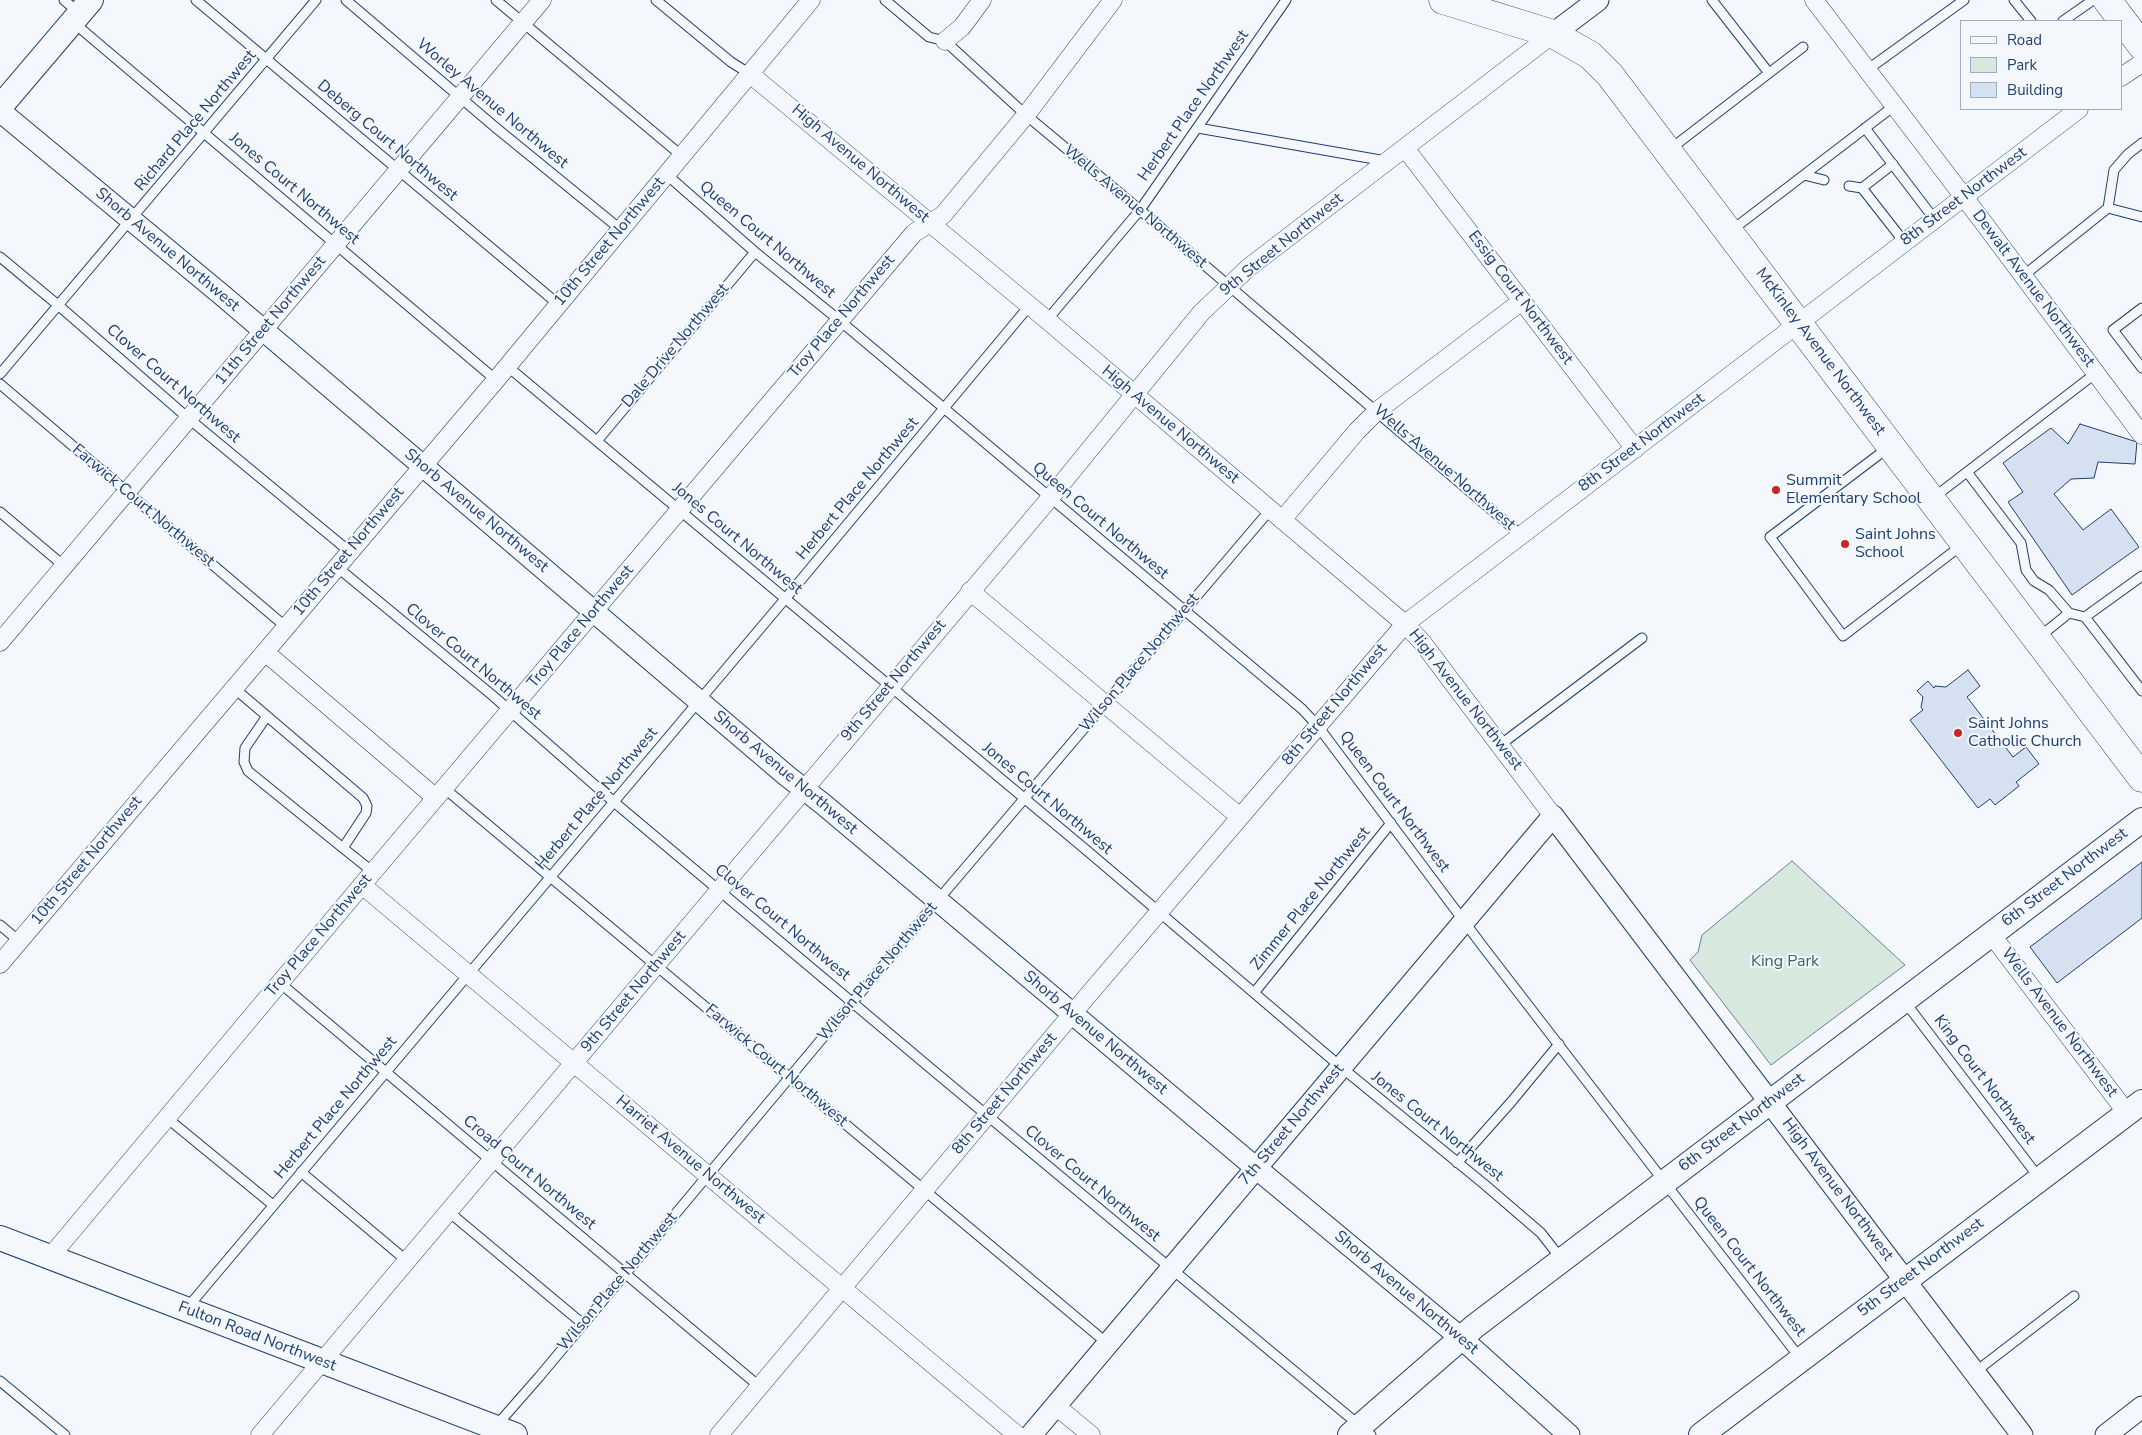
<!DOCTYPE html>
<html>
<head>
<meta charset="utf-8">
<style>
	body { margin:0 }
	#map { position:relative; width:2142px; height:1435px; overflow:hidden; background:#f4f7fb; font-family:"Nunito Sans",sans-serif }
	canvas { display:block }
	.legend { position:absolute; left:1960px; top:20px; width:162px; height:90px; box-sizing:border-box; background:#f4f7fb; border:1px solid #9eadc5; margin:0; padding:6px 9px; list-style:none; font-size:15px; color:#1d3f73 }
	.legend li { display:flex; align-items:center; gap:10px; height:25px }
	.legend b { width:25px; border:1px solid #9eadc5 }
</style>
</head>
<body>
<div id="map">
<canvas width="2142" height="1435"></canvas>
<ul class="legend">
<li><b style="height:6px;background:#f4f7fb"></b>Road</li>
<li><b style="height:14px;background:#d7e8df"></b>Park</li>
<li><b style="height:14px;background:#d5e0f0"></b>Building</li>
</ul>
</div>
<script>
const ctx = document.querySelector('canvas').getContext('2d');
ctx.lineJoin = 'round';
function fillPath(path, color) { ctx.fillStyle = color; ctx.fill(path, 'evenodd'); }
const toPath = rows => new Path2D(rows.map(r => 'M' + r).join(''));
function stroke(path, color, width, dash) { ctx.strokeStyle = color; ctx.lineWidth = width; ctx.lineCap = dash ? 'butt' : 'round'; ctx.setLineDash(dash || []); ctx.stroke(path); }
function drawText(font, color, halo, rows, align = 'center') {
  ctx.font = font + ' "Nunito Sans",sans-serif'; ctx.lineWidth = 4; ctx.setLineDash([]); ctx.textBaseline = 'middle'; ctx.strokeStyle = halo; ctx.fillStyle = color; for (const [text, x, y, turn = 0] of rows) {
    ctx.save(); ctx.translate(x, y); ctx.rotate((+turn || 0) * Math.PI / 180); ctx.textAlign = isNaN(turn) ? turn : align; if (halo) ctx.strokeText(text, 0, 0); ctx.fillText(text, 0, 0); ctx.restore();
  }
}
const green = toPath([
	[1792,861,1905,965,1771,1065,1690,960,1698,952,1702,935,1792,861]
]);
fillPath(green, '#d7e8df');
stroke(green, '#687fa3', 1);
const building = toPath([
	[2080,424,2137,442,2135,464,2098,462,2094,478,2071,479,2054,494,2083,530,2111,509,2139,547,2072,595,2008,502,2023,492,2003,463,2051,428,2068,444,2080,424],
	[1968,670,1980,686,1967,697,2013,757,2026,747,2039,764,2016,782,2019,786,1995,805,1990,799,1978,808,1910,720,1923,710,1921,707,1923,697,1917,691,1928,681,1934,688,1935,686,1946,687,1968,670],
	[2142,862,2142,918,2057,983,2030,947,2142,862]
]);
fillPath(building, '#d5e0f0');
stroke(building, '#1d3f73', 1);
const service = toPath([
	[64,0,79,13],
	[196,0,558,304],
	[346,0,495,127,620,229],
	[496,0,682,156],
	[656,0,731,62,750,74],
	[885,0,929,37,945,41,1026,115,1140,210,1521,535],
	[1712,0,1769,73],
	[2014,0,2031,21],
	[2063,21,2093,0],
	[74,23,496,380],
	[1867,70,1964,0],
	[1198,128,1386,161],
	[1865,128,1935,220],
	[1669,150,1803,47],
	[1893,164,1862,188,1905,243],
	[666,174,755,252,839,320,1302,709,1317,725,1484,948,1800,1358],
	[1804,175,1824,180],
	[1849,186,1862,188],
	[2108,208,2142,217],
	[1732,230,1894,106],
	[0,257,58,305,188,418,350,552],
	[2023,276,2108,208,2114,170,2128,154,2142,143],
	[2142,308,2113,330,2142,368],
	[1047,320,1140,210,1286,0],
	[507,366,1091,854,1341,1067,1484,1184,1541,1233,1562,1260],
	[0,374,316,0],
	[0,384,286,627],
	[597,441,755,252],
	[1889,447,1770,537,1843,636,1962,545],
	[1967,472,2021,543,2026,570,2034,581,2049,590,2069,613,2085,617,2142,691],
	[1933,498,2096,373],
	[0,512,64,566],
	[337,567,492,695,614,802,935,1072,1371,1435],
	[2085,617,2142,576],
	[2038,638,2069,613],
	[234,688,363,798,367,806,366,813,343,848,373,872],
	[267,716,245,748,244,762,248,771,343,848],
	[1500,745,1642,638],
	[444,788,1108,1344],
	[0,925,19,941],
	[280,983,760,1387],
	[1254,993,1391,823],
	[1905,1002,2040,1179],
	[167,1118,273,1205],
	[1457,1163,1512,1101,1559,1044],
	[301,1172,407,1261],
	[449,1212,583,1324],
	[187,1308,785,599,1030,305],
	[1975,1372,2074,1296],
	[0,1381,65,1435],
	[496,1426,539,1377,938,900,1270,510]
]);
const minor = toPath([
	[1814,0,1986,226,2142,435],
	[945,41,962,27,982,0],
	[750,74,1047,320,1405,624,1422,642,1553,816],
	[2121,77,2142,63],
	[1405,148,1635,449],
	[1282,520,1357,431,1377,411,1522,301],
	[970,591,1240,817],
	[0,642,542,0],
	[265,652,436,798],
	[362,885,1017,1435],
	[1991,934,2127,1113],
	[0,964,496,380,811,0],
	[50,1257,362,885,914,233,943,215,1026,115,1113,0],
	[1056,1406,1091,1435],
	[260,1435,1050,498,1201,313,1248,268,1553,34],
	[719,1435,1072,1014,1405,624,2079,109]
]);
const tertiary = toPath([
	[1553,34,1598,0],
	[0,111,222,295,787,776,823,804,1256,1168,1461,1338,1569,1435],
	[1031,1435,1553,816,2022,1435],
	[2106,1435,2142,1407]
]);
const secondary = toPath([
	[0,107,91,0],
	[0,1238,515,1435],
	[1350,1435,1475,1326,2142,820],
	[1701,1435,2142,1102]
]);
const primary = toPath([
	[1443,0,1553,34,1590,55,1610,75,2142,778],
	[2107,0,2142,46]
]);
stroke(service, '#1d3f73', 11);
stroke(minor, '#1d3f73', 19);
stroke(tertiary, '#1d3f73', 23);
stroke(secondary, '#1d3f73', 26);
stroke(primary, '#1d3f73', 29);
stroke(service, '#f4f7fb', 9);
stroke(minor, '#f4f7fb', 18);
stroke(tertiary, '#f4f7fb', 21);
stroke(secondary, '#f4f7fb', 24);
stroke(primary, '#f4f7fb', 28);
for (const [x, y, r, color] of [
	[1776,490,5,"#c62828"],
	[1845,544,5,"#c62828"],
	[1958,733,5,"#c62828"]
]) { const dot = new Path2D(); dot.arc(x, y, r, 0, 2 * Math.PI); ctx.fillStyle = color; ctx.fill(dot); stroke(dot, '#f4f7fb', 2); }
drawText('16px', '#1d3f73', '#f4f7fb', [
	["Worley Avenue Northwest",492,104,40],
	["Herbert Place Northwest",1194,106,-55],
	["Richard Place Northwest",196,121,-50],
	["Deberg Court Northwest",387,141,40],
	["High Avenue Northwest",860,164,40],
	["Jones Court Northwest",294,189,40],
	["8th Street Northwest",1964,197,-37],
	["Wells Avenue Northwest",1135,207,40],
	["Queen Court Northwest",767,240,40],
	["10th Street Northwest",610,242,-50],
	["9th Street Northwest",1282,245,-39],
	["Shorb Avenue Northwest",167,250,40],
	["Dewalt Avenue Northwest",2033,289,53],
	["Essig Court Northwest",1520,298,53],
	["Troy Place Northwest",842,317,-50],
	["11th Street Northwest",271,321,-50],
	["Dale Drive Northwest",676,346,-50],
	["McKinley Avenue Northwest",1820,352,53],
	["Clover Court Northwest",173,384,41],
	["High Avenue Northwest",1170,425,40],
	["8th Street Northwest",1642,443,-37],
	["Wells Avenue Northwest",1444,468,41],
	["Herbert Place Northwest",858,489,-50],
	["Farwick Court Northwest",143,506,40],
	["Shorb Avenue Northwest",476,511,40],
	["Queen Court Northwest",1100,521,40],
	["Jones Court Northwest",737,539,40],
	["10th Street Northwest",349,552,-50],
	["Troy Place Northwest",581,627,-50],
	["Clover Court Northwest",473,662,40],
	["Wilson Place Northwest",1140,663,-50],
	["9th Street Northwest",894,681,-50],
	["High Avenue Northwest",1465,700,52],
	["8th Street Northwest",1335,705,-50],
	["Shorb Avenue Northwest",785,773,40],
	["Herbert Place Northwest",597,799,-50],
	["Jones Court Northwest",1047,799,40],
	["Queen Court Northwest",1394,802,53],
	["10th Street Northwest",87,861,-50],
	["6th Street Northwest",2065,878,-37],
	["Zimmer Place Northwest",1311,899,-51],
	["Clover Court Northwest",782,923,40],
	["Troy Place Northwest",319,936,-50],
	["Wilson Place Northwest",878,972,-50],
	["9th Street Northwest",634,992,-50],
	["Wells Avenue Northwest",2059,1023,53],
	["Shorb Avenue Northwest",1095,1033,40],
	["Farwick Court Northwest",776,1066,40],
	["King Court Northwest",1984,1080,53],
	["8th Street Northwest",1005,1094,-50],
	["Herbert Place Northwest",336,1108,-50],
	["6th Street Northwest",1742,1123,-37],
	["7th Street Northwest",1292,1125,-50],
	["Jones Court Northwest",1437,1127,39],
	["Harriet Avenue Northwest",690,1160,40],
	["Croad Court Northwest",529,1173,40],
	["Clover Court Northwest",1092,1184,40],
	["High Avenue Northwest",1837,1190,53],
	["Queen Court Northwest",1749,1267,52],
	["5th Street Northwest",1921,1268,-37],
	["Wilson Place Northwest",618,1282,-50],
	["Shorb Avenue Northwest",1406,1293,40],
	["Fulton Road Northwest",257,1337,21]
]);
drawText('16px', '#1d3f73', '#f4f7fb', [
	["Summit",1786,481],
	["Elementary School",1786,499],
	["Saint Johns",1855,535],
	["School",1855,553],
	["Saint Johns",1968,724],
	["Catholic Church",1968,742]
], 'left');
drawText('16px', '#2c6c60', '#f4f7fb', [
	["King Park",1785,962]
]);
</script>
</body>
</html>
